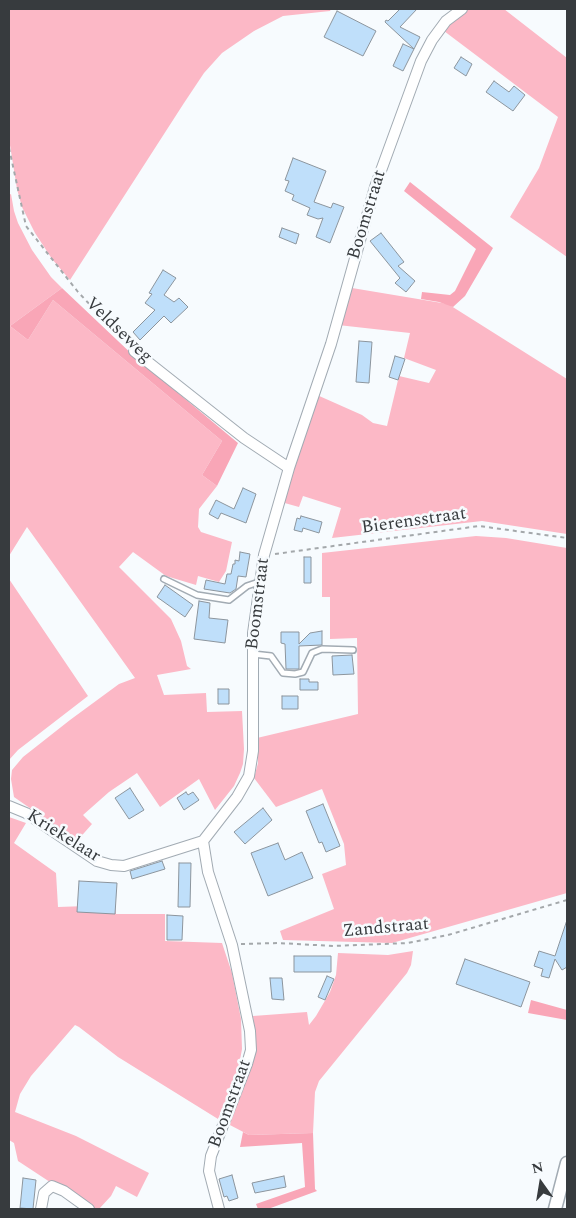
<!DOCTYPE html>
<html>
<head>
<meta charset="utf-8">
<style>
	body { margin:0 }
	#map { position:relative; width:576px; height:1218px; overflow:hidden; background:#f7fbfe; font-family:Spectral,serif }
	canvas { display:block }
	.frame { position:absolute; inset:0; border:10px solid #373b3e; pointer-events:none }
	.north { position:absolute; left:516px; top:1158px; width:50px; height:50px; -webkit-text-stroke:4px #f7fbfe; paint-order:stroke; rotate:347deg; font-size:14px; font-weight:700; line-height:20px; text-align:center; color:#373b3e }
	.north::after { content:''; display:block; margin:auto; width:18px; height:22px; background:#373b3e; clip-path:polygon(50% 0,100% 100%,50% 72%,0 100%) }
</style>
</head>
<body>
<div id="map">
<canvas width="576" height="1218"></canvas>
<div class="frame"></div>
<div class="north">N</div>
</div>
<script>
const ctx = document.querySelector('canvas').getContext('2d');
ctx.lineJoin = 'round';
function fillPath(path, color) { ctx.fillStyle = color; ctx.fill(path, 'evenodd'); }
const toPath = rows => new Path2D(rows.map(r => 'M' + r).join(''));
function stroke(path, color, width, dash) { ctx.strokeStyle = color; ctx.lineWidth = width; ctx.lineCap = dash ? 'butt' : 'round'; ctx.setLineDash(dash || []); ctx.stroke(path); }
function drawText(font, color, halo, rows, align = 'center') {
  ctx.font = font + ' Spectral,serif'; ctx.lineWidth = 5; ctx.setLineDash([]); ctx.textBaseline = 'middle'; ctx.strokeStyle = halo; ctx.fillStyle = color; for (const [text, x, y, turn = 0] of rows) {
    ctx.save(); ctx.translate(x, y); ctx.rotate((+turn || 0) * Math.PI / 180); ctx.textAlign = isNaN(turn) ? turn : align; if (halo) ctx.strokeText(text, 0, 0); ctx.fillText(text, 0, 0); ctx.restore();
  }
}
fillPath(toPath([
	[9,9,331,9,330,11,283,16,254,31,222,53,204,73,184,103,70,280,52,259,35,233,22,207,17,189,9,139],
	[467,9,504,9,567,58,567,257,510,217,539,168,558,117,444,31,454,18],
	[11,194,14,211,18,223,32,250,51,277,62,288,10,326,28,340,53,300,222,441,202,475,217,486,199,509,198,527,201,532,232,542,226,571,219,582,198,576,196,585,166,576,133,552,119,567,171,619,181,641,187,666,191,669,157,675,164,695,206,693,207,712,242,711,244,749,243,764,240,773,234,786,215,810,199,779,160,807,137,773,109,792,83,815,92,824,77,841,14,797,11,779,12,770,23,757,70,720,119,684,135,678,27,527,9,556,9,195],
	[346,287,448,304,567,379,567,534,482,521,332,538,341,508,303,496,299,507,281,502,317,395,362,415,373,423,387,426,399,376,429,383,436,370,404,358,410,333,338,325],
	[476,536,506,538,567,548,567,893,392,943,283,940,280,931,334,909,322,874,346,865,344,844,322,789,276,807,254,778,258,763,257,738,358,714,357,638,330,639,330,597,322,597,322,553],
	[9,579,88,696,18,750,9,760],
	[9,817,26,823,14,843,56,873,58,907,115,905,116,914,165,914,165,941,222,943,232,973,241,1019,242,1049,238,1071,218,1119,118,1057,79,1027,75,1025,31,1076,20,1094,15,1112,76,1136,149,1173,137,1197,116,1186,111,1196,99,1209,91,1209,18,1161,14,1143,9,1140],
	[413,951,411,965,407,973,319,1081,315,1092,313,1133,249,1135,228,1124,251,1069,256,1046,253,1016,307,1012,309,1025,316,1016,330,992,336,975,338,953,388,955]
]), '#fcb8c6');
fillPath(toPath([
	[410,182,493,248,465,296,453,307,439,302,421,299,422,292,450,295,455,291,476,249,404,191],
	[62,288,136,358,238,443,217,486,202,475,222,441,53,300,28,340,10,326],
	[531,1000,567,1010,567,1020,528,1013],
	[243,1132,249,1135,313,1133,315,1189,317,1191,268,1209,258,1209,256,1204,305,1187,302,1143,240,1147]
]), '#f9a6b7');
const building = toPath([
	[400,9,417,9,400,27,420,37,414,49,385,22,386,20,388,21,400,9],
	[337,11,376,31,363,56,324,37,337,11],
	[403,44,414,49,403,71,393,66,403,44],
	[461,57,472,64,466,76,454,68,461,57],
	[494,81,509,92,514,86,525,95,513,111,486,92,494,81],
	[293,158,326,171,314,202,331,208,333,203,344,207,330,243,316,237,323,218,318,219,307,215,310,208,292,200,294,195,285,191,289,181,285,180,293,158],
	[282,228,299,234,296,244,279,237,282,228],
	[381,233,404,262,398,266,415,281,406,292,395,283,400,278,370,241,381,233],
	[163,270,176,278,164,295,174,302,179,298,188,307,171,323,164,316,140,340,133,332,155,310,145,303,152,294,149,293,163,270],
	[359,341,372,342,369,383,356,382,359,341],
	[395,356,405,359,398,380,389,377,395,356],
	[243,488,256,494,246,523,221,513,218,519,209,514,216,500,234,509,243,488],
	[301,516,322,522,319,533,303,528,302,532,294,530,297,518,300,519,301,516],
	[240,552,250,554,246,577,238,576,236,589,230,593,204,589,206,580,225,584,227,574,231,574,233,564,235,564,235,560,239,561,240,552],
	[304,557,311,557,311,583,304,583,304,557],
	[165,585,193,605,185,617,157,597,165,585],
	[199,601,210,603,209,618,228,620,225,643,194,639,199,601],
	[322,631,322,645,299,646,299,669,286,669,285,644,281,643,281,632,299,632,299,644,310,633,322,631],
	[352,655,354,674,333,675,332,656,352,655],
	[300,679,309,679,309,682,318,682,318,690,300,690,300,679],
	[218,689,229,689,229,704,218,704,218,689],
	[282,696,298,696,298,709,282,709,282,696],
	[130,788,144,810,129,819,115,798,130,788],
	[186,792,188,795,193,792,199,800,184,810,177,798,186,792],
	[323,804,340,846,326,852,322,842,319,843,306,811,323,804],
	[263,808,272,820,245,844,234,832,263,808],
	[278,843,285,860,302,852,313,878,268,896,251,853,278,843],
	[162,861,165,869,132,879,130,871,162,861],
	[179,863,191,863,190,907,178,907,179,863],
	[79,881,117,883,115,914,77,912,79,881],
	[167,915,183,916,182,940,167,940,167,915],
	[566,923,567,924,567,967,562,970,555,959,549,978,541,976,543,969,534,966,539,951,555,956,566,923],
	[294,956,331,956,331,972,294,972,294,956],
	[465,959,530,982,521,1007,456,984,465,959],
	[327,976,334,979,325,1000,318,997,327,976],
	[270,978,282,978,284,1000,272,999,270,978],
	[232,1175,238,1198,229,1201,227,1196,224,1197,219,1179,232,1175],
	[284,1176,286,1187,255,1193,252,1183,284,1176],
	[23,1178,36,1180,33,1209,20,1208,23,1178]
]);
fillPath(building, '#bfdffa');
stroke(building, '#8c959d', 1);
const service = toPath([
	[164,579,197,595,229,600,247,586,259,582],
	[253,654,271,656,283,673,295,674,303,672,312,653,322,649,353,650]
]);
const minor = toPath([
	[134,351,244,438,289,468],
	[9,806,26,813,97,861,111,865,124,866,203,841],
	[41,1209,44,1193,52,1186,64,1191,89,1209],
	[219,1209,209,1171,211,1156,247,1064,251,1050,250,1031,232,945,208,872,203,841,237,797,249,776,253,751,253,633,264,555,289,468,331,344,375,187,421,61,432,40,446,21,462,9]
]);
const tertiary = toPath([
	[555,1209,567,1163]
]);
stroke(service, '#a2abb3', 8);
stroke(minor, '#a2abb3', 12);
stroke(tertiary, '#a2abb3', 15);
stroke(toPath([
	[9,148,26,226,78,292,127,344],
	[275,554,479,526,567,538],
	[241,944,278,943,333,946,408,943,448,935,567,900]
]), '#a4a8ab', 2, [4, 4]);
stroke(service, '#fff', 5);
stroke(minor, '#fff', 10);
stroke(tertiary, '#fff', 12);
drawText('18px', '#373b3e', '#f7fbfe', [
	["Boomstraat",368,215,-73],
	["Veldseweg",118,331,44],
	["Bierensstraat",414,522,-8],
	["Boomstraat",259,604,-83],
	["Kriekelaar",63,837,32],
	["Zandstraat",386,929,-5],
	["Boomstraat",231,1104,-70]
]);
</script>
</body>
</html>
